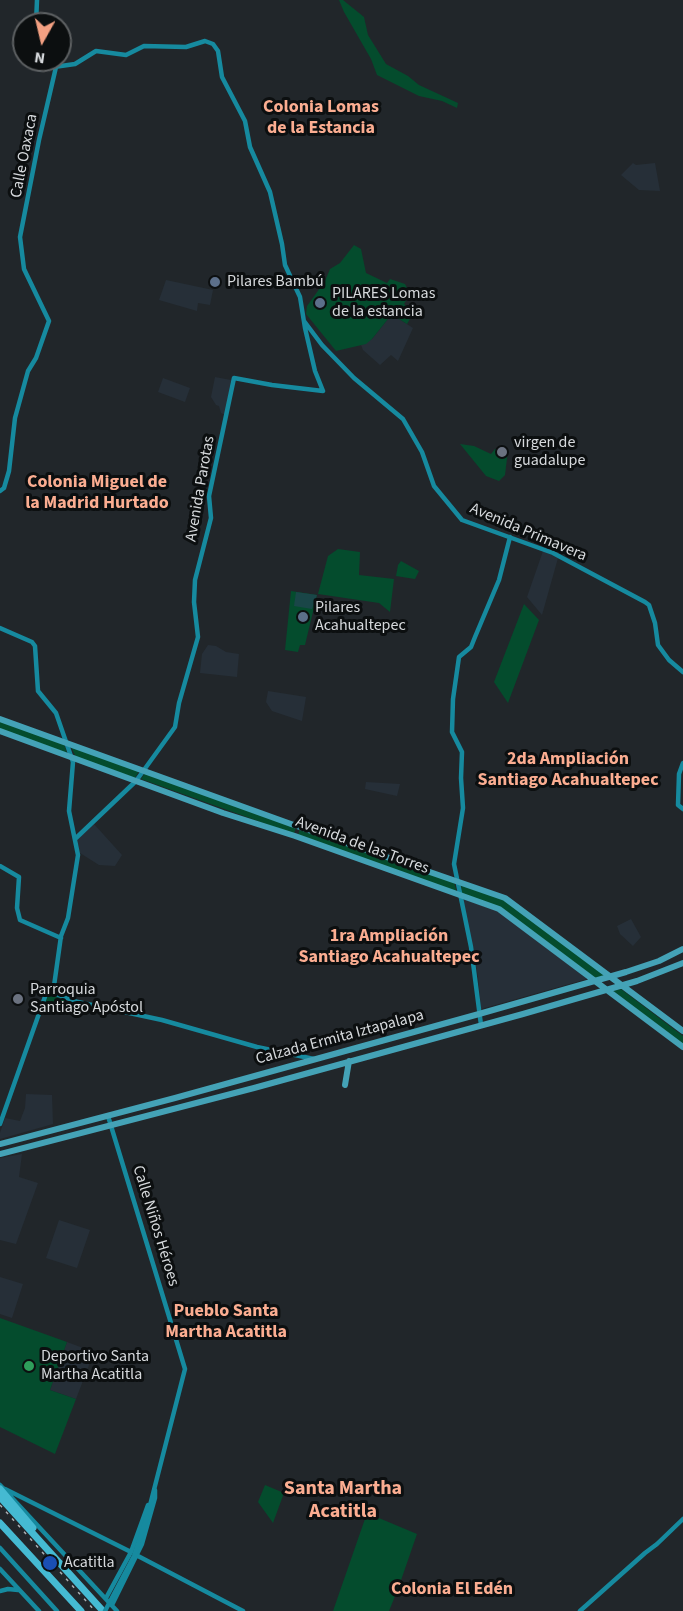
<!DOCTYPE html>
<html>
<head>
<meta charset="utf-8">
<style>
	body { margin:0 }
	#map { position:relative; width:683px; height:1611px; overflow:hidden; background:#21262a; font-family:"Source Sans 3",sans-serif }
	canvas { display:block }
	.north { position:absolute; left:12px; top:12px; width:60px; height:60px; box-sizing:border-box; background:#0c0f10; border:2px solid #5d6062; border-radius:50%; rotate:188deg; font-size:16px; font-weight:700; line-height:24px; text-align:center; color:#d6d9dc }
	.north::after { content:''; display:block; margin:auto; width:21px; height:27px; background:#f3a082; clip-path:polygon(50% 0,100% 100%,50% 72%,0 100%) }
</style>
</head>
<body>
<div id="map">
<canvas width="683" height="1611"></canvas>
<div class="north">N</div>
</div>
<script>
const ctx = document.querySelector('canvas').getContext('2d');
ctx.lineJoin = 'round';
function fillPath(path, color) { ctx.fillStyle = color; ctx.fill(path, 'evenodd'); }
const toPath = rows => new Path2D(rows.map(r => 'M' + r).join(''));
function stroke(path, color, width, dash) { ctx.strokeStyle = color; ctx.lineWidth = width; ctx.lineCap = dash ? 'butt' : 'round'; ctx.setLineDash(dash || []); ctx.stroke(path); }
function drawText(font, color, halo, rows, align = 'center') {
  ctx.font = font + ' "Source Sans 3",sans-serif'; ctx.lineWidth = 6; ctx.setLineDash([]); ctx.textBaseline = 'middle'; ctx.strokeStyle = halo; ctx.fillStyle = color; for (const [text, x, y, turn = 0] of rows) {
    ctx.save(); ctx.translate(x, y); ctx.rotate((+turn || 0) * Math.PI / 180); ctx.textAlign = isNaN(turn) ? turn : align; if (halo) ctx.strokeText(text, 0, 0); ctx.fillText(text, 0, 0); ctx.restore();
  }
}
fillPath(toPath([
	[633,163,636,165,655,163,660,191,639,190,621,175],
	[166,280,213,290,210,305,198,303,197,311,159,300],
	[388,319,399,319,413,328,398,361,391,355,380,365,363,350,361,345,372,339],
	[215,377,231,380,225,415,221,413,219,406,216,405,211,397],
	[163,378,190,388,185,402,158,392],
	[543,551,558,558,542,615,527,597],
	[208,645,216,646,226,652,239,654,237,677,200,673,202,654],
	[268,691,306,697,302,721,272,711,266,702],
	[366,782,400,784,397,796,365,789],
	[94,824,122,855,115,866,99,865,80,853,77,840],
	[463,899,500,912,587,979,481,1009,478,977],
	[631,919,641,937,633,946,620,934,617,926],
	[26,1094,52,1095,53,1124,0,1139,0,1133,5,1118,20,1121,25,1108],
	[22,1154,19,1177,38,1183,16,1244,0,1240,0,1158],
	[59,1220,90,1230,77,1268,46,1258],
	[0,1277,23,1284,12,1318,0,1314],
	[67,1342,94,1352,76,1399,50,1390]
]), '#262f38');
fillPath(toPath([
	[339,0,343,0,364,17,368,35,386,64,408,76,419,85,458,103,457,108,442,101,419,96,377,75,371,59,344,12],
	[354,245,361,249,366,273,387,283,390,279,405,284,410,294,404,304,414,312,407,324,399,319,388,319,372,339,366,344,336,351,306,314,307,306,325,281,330,269,340,263],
	[460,444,474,446,491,454,495,449,508,450,505,475,499,481,486,476],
	[338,549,360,552,359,575,394,579,390,612,379,603,318,594,328,556],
	[401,561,419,571,415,579,396,576,398,565],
	[291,591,317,595,305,645,300,645,298,652,285,650],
	[524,604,539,620,508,703,494,682],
	[0,721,64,744,67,753,0,729],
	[71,747,139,771,135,778,76,757],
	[145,773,296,827,294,834,141,779],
	[300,828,454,882,457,893,298,835],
	[461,884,509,902,606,975,595,978,504,910,462,894],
	[621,989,683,1036,683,1044,613,991],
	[47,995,65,999,64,1009,54,1006,53,1013,42,1010],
	[0,1318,67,1342,50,1390,76,1399,55,1454,0,1427],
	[265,1485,284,1493,273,1523,258,1502],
	[367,1513,417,1534,398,1589,389,1611,333,1611]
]), '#044c2d');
fillPath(toPath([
	[296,592,317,595,312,609,294,606]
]), '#1a4648');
stroke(toPath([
	[36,24,37,0],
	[37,60,40,69,75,64,96,51,126,55,144,46,186,47,205,41,213,44,218,51,222,77,245,121,250,147,270,192,282,244,285,265,300,297,305,328,315,371,323,391],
	[304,321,322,345,354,378,403,419,422,452,434,486,462,520,553,553,645,602,649,605,655,623,658,645,669,660,683,672],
	[0,491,4,488,9,471,15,418,28,371,36,358,49,321,24,269,20,237,39,140,56,67],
	[0,628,32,642,35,646,38,691,56,713,73,762,69,811,78,855,68,918,61,936,54,986,50,993],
	[683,763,679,774,678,805,683,809],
	[75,839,136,781,175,727,179,703,198,637,194,602,195,580,211,518,209,496,234,378,272,385,323,391],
	[0,866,19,877,17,908,20,920,61,938],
	[481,1025,471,947,454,864,463,808,461,778,462,752,452,732,453,699,459,657,471,647,475,637,499,580,510,537],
	[108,1116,185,1369,147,1517],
	[0,1124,47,991,78,1002,162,1020,257,1047,314,1059],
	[0,1485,117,1611],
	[5,1489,131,1552],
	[0,1548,57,1611],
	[138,1556,243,1611],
	[0,1569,39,1611],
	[0,1591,8,1589,18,1590],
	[106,1598,131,1552,148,1505],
	[112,1605,142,1544,155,1498,155,1490],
	[580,1611,645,1553,657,1544,683,1519]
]), '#168a9f', 4.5);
stroke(toPath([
	[0,719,291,824,505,898,683,1031],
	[0,731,223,813,295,836,499,909,683,1047],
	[345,1085,349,1061],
	[0,1144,175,1098,479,1014,626,972,659,961,683,949],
	[0,1154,254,1088,523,1014,637,981,683,963]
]), '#44a2b6', 6);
stroke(toPath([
	[0,1489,33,1528],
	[0,1497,103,1611],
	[0,1523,81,1611]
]), '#45bad2', 7);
stroke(toPath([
	[0,1505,95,1611]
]), '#adb0b3', 1.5, [3, 6]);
stroke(toPath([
	[105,1611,134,1556,147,1517]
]), '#168a9f', 4.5);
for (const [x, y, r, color] of [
	[215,282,6,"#5c6f8a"],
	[320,303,6,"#5c6f8a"],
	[502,452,6,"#6b7280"],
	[303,617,6,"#5c6f8a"],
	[18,999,6,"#6b7280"],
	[29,1366,6,"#2e9e5b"],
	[50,1563,8,"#1a4fb4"]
]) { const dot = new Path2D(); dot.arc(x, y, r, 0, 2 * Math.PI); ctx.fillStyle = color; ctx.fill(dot); stroke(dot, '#0c0f10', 2); }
drawText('16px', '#d6d9dc', '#0c0f10', [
	["Calle Oaxaca",25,156,-79],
	["Avenida Parotas",201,489,-80],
	["Avenida Primavera",528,533,23],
	["Avenida de las Torres",362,846,20],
	["Calzada Ermita Iztapalapa",340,1038,-15],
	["Calle Niños Héroes",155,1226,73]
]);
drawText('16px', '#d6d9dc', '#0c0f10', [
	["Pilares Bambú",227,282],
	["PILARES Lomas",332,294],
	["de la estancia",332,312],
	["virgen de",514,443],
	["guadalupe",514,461],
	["Pilares",315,608],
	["Acahualtepec",315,626],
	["Parroquia",30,990],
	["Santiago Apóstol",30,1008],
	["Deportivo Santa",41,1357],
	["Martha Acatitla",41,1375],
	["Acatitla",64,1563]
], 'left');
drawText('bold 18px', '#fbad91', '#0c0f10', [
	["Colonia Lomas",321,108],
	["de la Estancia",321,129],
	["Colonia Miguel de",97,483],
	["la Madrid Hurtado",97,504],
	["2da Ampliación",568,760],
	["Santiago Acahualtepec",568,781],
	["1ra Ampliación",389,937],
	["Santiago Acahualtepec",389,958],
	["Pueblo Santa",226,1312],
	["Martha Acatitla",226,1333],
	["Colonia El Edén",452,1590]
]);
drawText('bold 20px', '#fbad91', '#0c0f10', [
	["Santa Martha",343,1490],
	["Acatitla",343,1513]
]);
</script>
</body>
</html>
